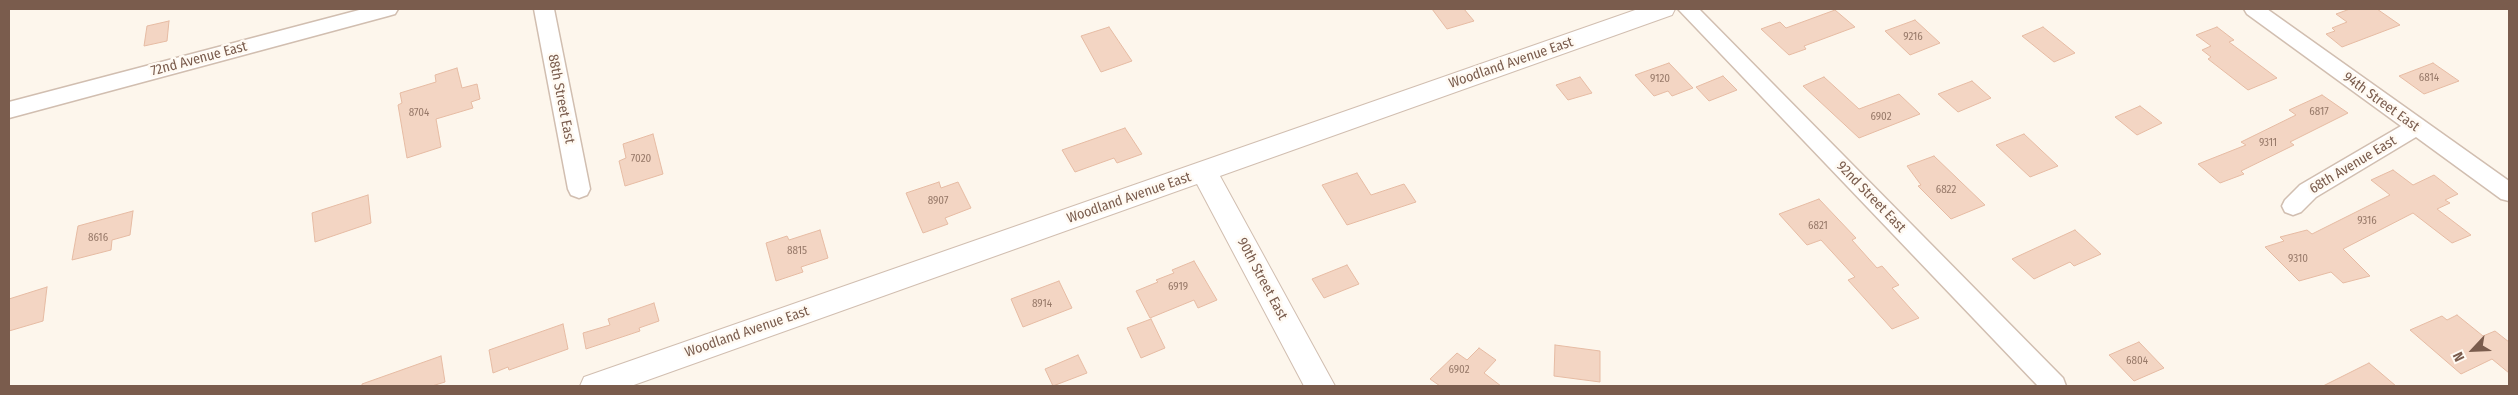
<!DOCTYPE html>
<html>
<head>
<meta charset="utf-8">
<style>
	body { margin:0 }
	#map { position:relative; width:2518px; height:395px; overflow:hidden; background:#fdf6ec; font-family:"Fira Sans Condensed",sans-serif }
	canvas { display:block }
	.frame { position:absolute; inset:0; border:10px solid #7a5c4d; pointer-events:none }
	.north { position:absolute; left:2448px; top:325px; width:50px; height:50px; -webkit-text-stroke:4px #fffaf3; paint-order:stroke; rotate:245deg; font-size:14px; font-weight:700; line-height:20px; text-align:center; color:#7a5c4d }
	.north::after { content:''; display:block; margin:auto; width:18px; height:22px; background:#7a5c4d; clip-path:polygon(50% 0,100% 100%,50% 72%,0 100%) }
</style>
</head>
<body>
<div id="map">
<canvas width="2518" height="395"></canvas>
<div class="frame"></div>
<div class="north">N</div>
</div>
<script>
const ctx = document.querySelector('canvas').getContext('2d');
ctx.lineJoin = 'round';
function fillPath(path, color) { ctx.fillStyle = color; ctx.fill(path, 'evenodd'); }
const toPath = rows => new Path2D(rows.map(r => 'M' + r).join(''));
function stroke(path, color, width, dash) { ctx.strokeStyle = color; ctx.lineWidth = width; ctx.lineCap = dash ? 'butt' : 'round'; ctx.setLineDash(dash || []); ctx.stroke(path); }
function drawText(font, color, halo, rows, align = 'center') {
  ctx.font = font + ' "Fira Sans Condensed",sans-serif'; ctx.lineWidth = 5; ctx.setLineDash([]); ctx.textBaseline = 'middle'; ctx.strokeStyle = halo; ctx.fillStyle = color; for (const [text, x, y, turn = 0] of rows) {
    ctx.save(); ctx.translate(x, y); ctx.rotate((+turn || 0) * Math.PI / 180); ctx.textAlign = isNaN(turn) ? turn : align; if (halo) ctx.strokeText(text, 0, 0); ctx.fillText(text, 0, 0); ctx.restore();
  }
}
const building = toPath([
	[1432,9,1464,9,1474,21,1447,29,1432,9],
	[2350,9,2377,9,2400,25,2342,47,2326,34,2335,31,2332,28,2347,22,2336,14,2350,9],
	[1835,10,1855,27,1804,46,1806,49,1789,55,1761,29,1780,22,1786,28,1835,10],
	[1915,20,1940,43,1910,55,1885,31,1915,20],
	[169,21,167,41,144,46,147,26,169,21],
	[1109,27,1132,61,1101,72,1081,36,1109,27],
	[2043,27,2075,53,2054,62,2022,36,2043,27],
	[2217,27,2234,40,2229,42,2277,78,2248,90,2208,59,2211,57,2202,50,2211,46,2196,35,2217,27],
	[1669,63,1693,88,1672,96,1668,91,1654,96,1635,75,1669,63],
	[2433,63,2459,81,2424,94,2399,76,2433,63],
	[457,68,462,88,477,84,480,99,471,102,473,108,436,119,441,147,407,158,398,105,402,103,400,93,436,82,435,75,457,68],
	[1723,76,1737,90,1709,101,1696,87,1723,76],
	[1580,77,1592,93,1568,100,1556,85,1580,77],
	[1824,77,1859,109,1899,94,1920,114,1859,138,1803,86,1824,77],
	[1972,81,1991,98,1958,112,1938,94,1972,81],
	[2322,95,2348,113,2290,142,2294,145,2241,171,2244,174,2220,183,2198,164,2246,145,2241,142,2296,115,2289,110,2322,95],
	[2140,106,2162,123,2137,135,2115,117,2140,106],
	[1125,128,1142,154,1117,163,1114,158,1075,172,1062,150,1125,128],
	[653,134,663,174,625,186,619,161,626,158,623,144,653,134],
	[2024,134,2058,166,2030,177,1996,145,2024,134],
	[1934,156,1985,205,1951,219,1918,186,1921,185,1907,166,1934,156],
	[2393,170,2413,185,2434,175,2458,194,2445,200,2450,203,2437,209,2471,235,2452,243,2413,213,2343,249,2370,276,2343,283,2331,272,2299,281,2265,247,2284,241,2280,237,2307,230,2312,234,2390,195,2371,180,2393,170],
	[1357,173,1371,195,1404,184,1416,202,1347,225,1322,185,1357,173],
	[939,182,941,188,958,182,971,208,945,218,948,224,923,233,906,193,939,182],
	[368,195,371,223,315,242,312,213,368,195],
	[1819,199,1856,238,1852,240,1877,268,1882,266,1899,285,1892,288,1919,318,1892,329,1848,280,1855,277,1821,240,1807,245,1779,214,1819,199],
	[133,211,130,235,112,240,111,250,72,260,78,226,133,211],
	[820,230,828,258,801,267,803,272,776,281,766,243,787,236,789,240,820,230],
	[2075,230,2101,254,2074,266,2070,262,2034,279,2012,259,2075,230],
	[1194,261,1217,300,1198,308,1194,300,1150,318,1136,291,1158,282,1156,280,1174,273,1172,270,1194,261],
	[1347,265,1359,284,1324,298,1312,279,1347,265],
	[1059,281,1072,308,1023,327,1011,299,1059,281],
	[47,287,43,321,9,331,9,299,47,287],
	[654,303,659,321,639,328,640,331,586,349,583,333,610,325,608,319,654,303],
	[2457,315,2483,336,2495,331,2509,342,2509,373,2492,359,2461,374,2410,330,2442,316,2447,320,2457,315],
	[1151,319,1165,348,1141,358,1127,328,1151,319],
	[563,324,568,349,509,370,508,367,493,373,489,350,563,324],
	[2139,342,2164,368,2134,381,2109,355,2139,342],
	[1555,345,1600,351,1600,382,1554,376,1555,345],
	[1479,348,1496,360,1484,373,1501,386,1440,386,1430,379,1457,353,1467,360,1479,348],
	[1078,355,1087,373,1053,386,1045,369,1078,355],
	[441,356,445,382,432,386,362,386,362,384,441,356],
	[2369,363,2396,386,2323,386,2369,363]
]);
fillPath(building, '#f3d5c3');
stroke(building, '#e6bba3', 1);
const minor = toPath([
	[363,9,398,9,395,14,388,16,9,118,9,102,363,9],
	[534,9,554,9,590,189,587,195,579,198,571,195,568,189,534,9],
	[1678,9,1699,9,2063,378,2066,386,2038,386,1678,9],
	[2244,9,2267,9,2509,181,2509,201,2501,199,2416,137,2316,197,2301,212,2293,215,2285,212,2282,206,2285,200,2300,185,2401,126,2247,14,2244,9]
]);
const tertiary = toPath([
	[1638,9,1675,9,1672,15,1220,176,1335,386,1304,386,1197,184,631,386,580,386,584,377,1638,9]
]);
stroke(minor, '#d1beb0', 3);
stroke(tertiary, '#d1beb0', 2);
fillPath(minor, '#fff');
fillPath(tertiary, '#fff');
drawText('11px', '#987a6a', null, [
	["9216",1913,37],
	["6814",2429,78],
	["9120",1660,79],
	["6817",2319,112],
	["8704",419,113],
	["6902",1881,117],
	["9311",2268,143],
	["7020",641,159],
	["6822",1946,190],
	["8907",938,201],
	["9316",2367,221],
	["6821",1818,226],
	["8616",98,238],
	["8815",797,251],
	["9310",2298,259],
	["6919",1178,287],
	["8914",1042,304],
	["6804",2137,361],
	["6902",1459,370]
]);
drawText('14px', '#7a5c4d', '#fffaf3', [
	["72nd Avenue East",199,59,-15],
	["Woodland Avenue East",1511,63,-19],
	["88th Street East",561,99,79],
	["94th Street East",2381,102,36],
	["68th Avenue East",2353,165,-31],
	["92nd Street East",1871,197,46],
	["Woodland Avenue East",1129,198,-19],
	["90th Street East",1262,279,62],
	["Woodland Avenue East",747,332,-19]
]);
</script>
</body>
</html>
